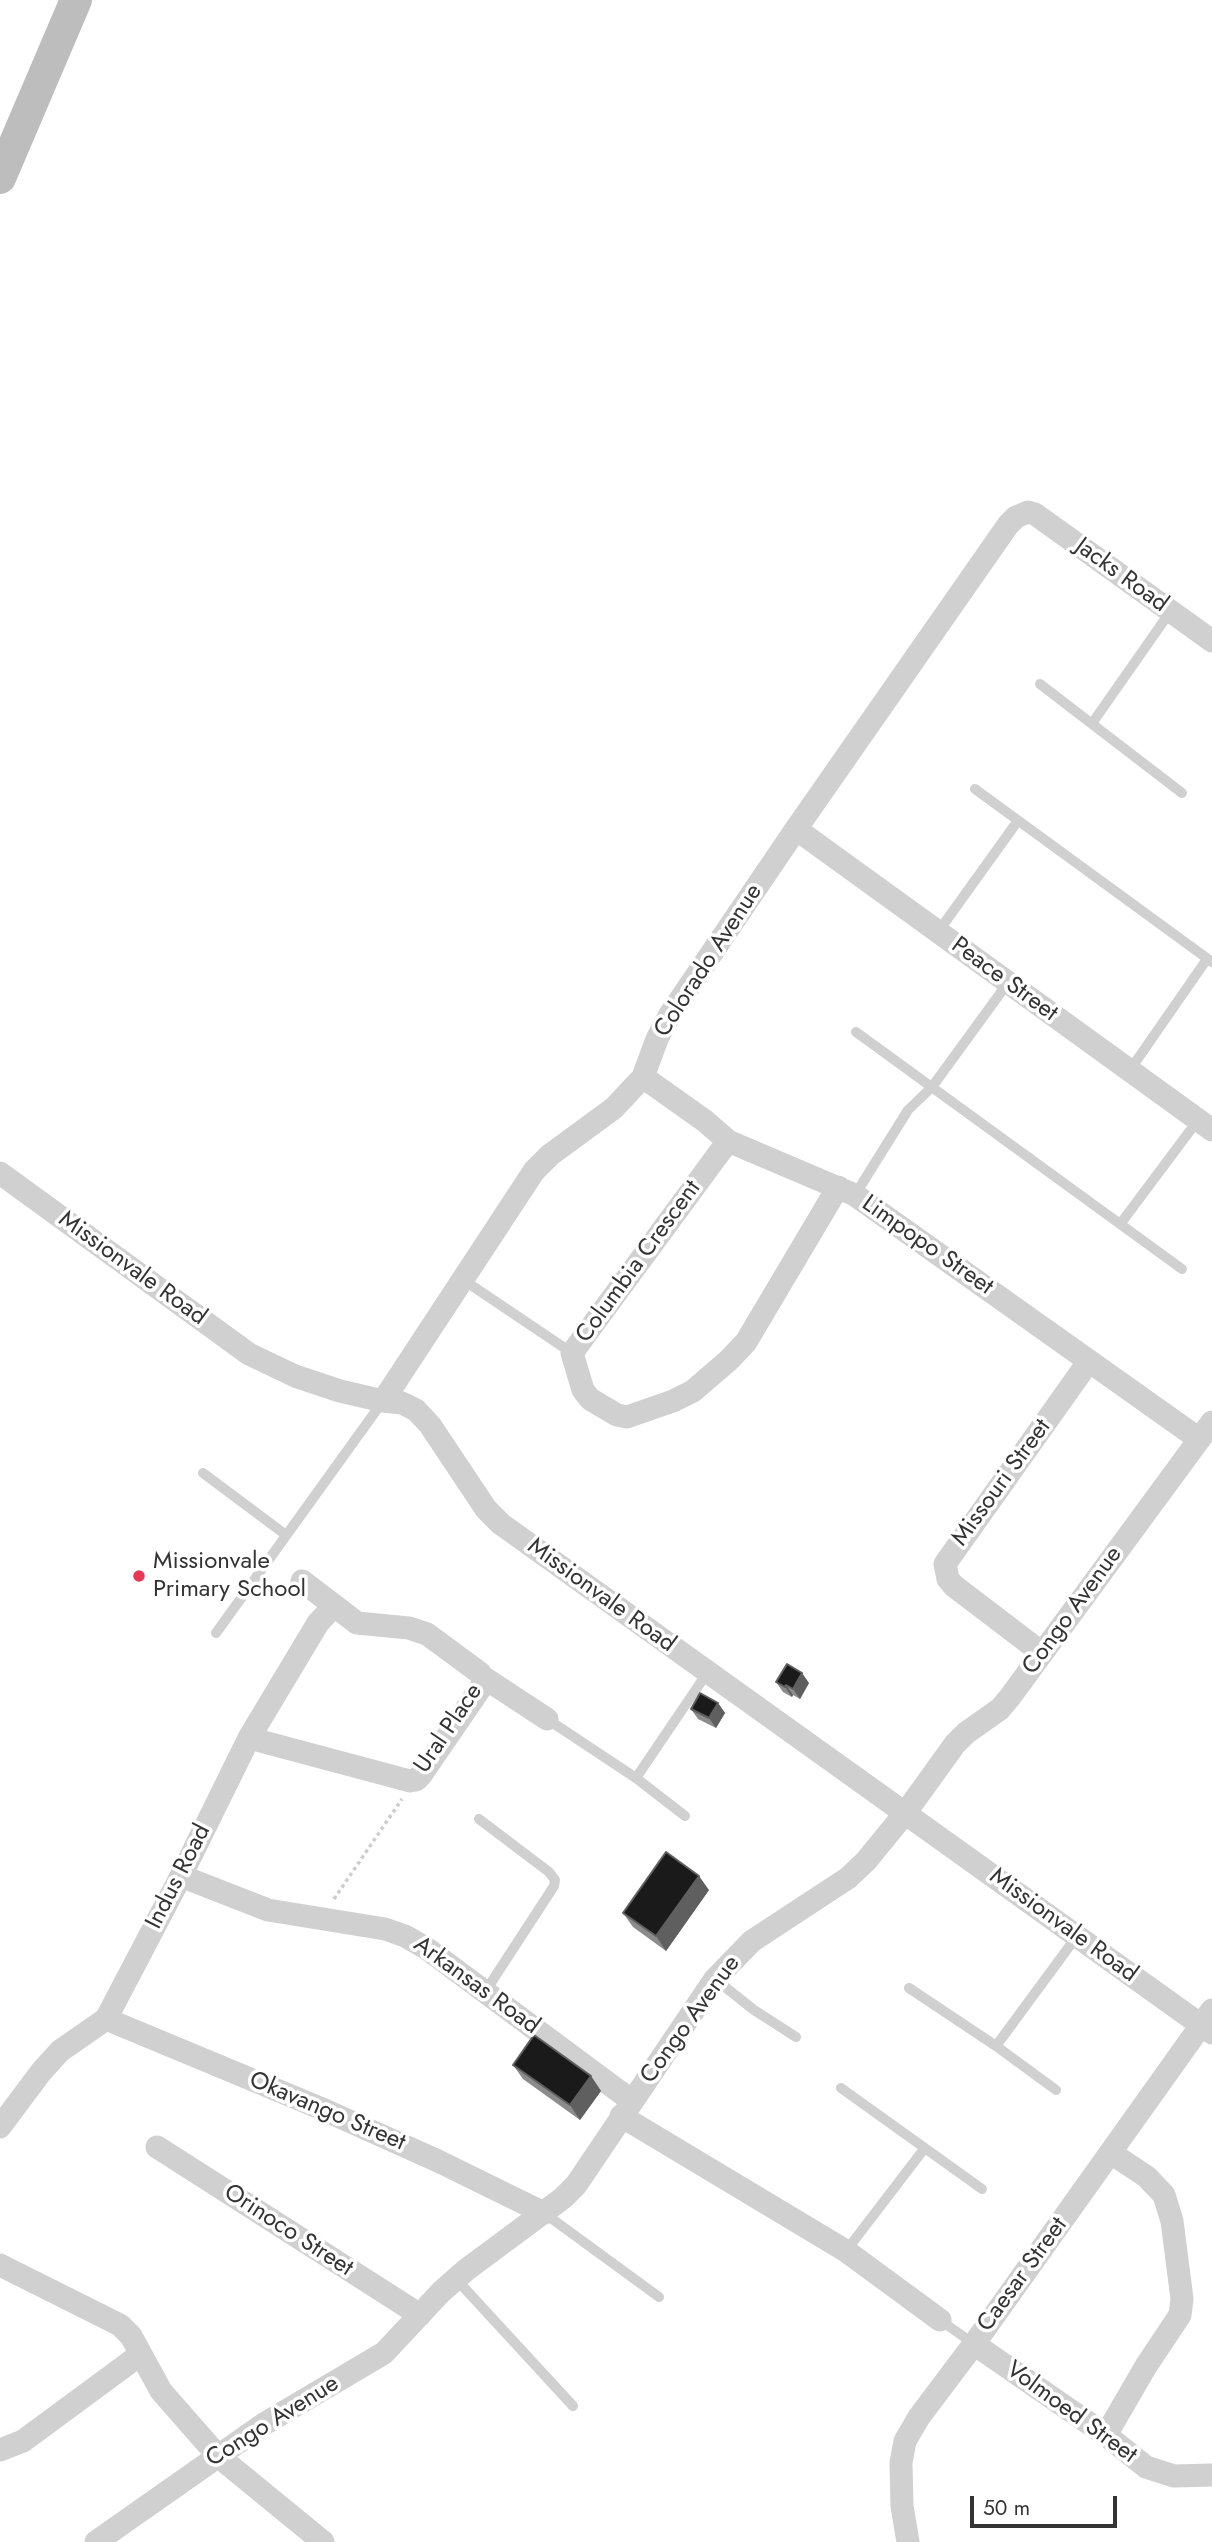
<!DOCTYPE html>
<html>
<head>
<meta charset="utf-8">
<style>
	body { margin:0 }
	#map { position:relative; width:1212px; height:2542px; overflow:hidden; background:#fff; font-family:Jost,sans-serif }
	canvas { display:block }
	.scale { position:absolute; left:970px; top:2496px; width:147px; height:32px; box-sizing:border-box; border:4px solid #333; border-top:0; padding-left:9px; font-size:21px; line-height:24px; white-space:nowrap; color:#333; -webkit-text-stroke:5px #fff; paint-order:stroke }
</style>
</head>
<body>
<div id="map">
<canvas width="1212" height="2542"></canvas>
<div class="scale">50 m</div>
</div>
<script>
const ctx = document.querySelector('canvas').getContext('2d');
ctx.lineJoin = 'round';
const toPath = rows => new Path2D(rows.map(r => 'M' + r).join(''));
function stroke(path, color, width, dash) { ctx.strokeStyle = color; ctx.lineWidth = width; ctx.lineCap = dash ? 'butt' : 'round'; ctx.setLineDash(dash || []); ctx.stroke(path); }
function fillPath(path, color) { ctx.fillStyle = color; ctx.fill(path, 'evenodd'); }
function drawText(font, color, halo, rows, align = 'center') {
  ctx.font = font + ' Jost,sans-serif'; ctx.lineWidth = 7; ctx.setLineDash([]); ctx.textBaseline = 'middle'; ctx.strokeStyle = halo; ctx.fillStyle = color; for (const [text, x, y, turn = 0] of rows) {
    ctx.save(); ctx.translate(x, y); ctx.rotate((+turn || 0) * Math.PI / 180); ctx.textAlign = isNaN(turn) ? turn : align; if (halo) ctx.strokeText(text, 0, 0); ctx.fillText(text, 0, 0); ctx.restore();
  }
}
stroke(toPath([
	[334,1899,402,1799]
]), '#cdcdcd', 3.5, [3.5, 3.5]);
stroke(toPath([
	[1040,684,1182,793],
	[1093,722,1170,612],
	[975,789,1212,962],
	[938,932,1017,822],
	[856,1032,1182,1269],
	[1130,1070,1207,959],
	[855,1195,908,1110,932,1087,1007,984],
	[1121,1223,1198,1120],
	[462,1279,572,1353],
	[203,1473,286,1535],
	[216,1633,383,1401],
	[547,1719,636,1778,685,1816],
	[636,1778,707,1673],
	[479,1819,549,1872,555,1880,554,1886,485,1992],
	[715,1979,754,2010,796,2037],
	[909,1988,996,2046,1056,2090],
	[996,2046,1077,1936],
	[841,2088,982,2189],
	[544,2213,659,2297],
	[846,2251,924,2149],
	[456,2279,573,2406],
	[940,2320,974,2344]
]), '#d0d0d0', 10);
stroke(toPath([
	[796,829,1212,1130],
	[643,1077,705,1121,728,1141,855,1195,1199,1439],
	[728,1141,572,1353,583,1390,590,1399,617,1415,627,1417,673,1401,693,1391,729,1360,746,1342,838,1187],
	[0,1173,249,1354,295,1376,340,1391,383,1401,402,1403,416,1410,430,1425,486,1509,501,1524,1212,2033],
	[383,1401,534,1171,550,1155,614,1108,643,1077,657,1039,669,1016,796,829,1008,525,1016,517,1028,512,1035,514,1212,641],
	[1042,1653,954,1586,948,1579,945,1564,1089,1361],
	[483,1677,547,1719],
	[249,1738,410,1781,416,1780,421,1775,484,1683,480,1673,427,1634,409,1628,357,1623,302,1581],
	[181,1876,268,1910,385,1929,405,1936,426,1948,632,2101],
	[106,2019,320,2108,438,2161,544,2213],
	[621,2116,846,2251,940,2320],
	[0,2127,41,2072,60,2051,106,2019,181,1876,249,1738,318,1623,334,1606],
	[157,2147,420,2315],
	[0,2265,120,2325,131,2336,161,2391,218,2456,323,2542],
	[974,2344,1106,2435,1146,2467,1174,2476,1212,2475],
	[1106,2435,1146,2366,1180,2315,1182,2299,1172,2221,1164,2195,1147,2177,1111,2153],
	[0,2450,23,2441,141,2354],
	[96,2542,264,2424,384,2353,441,2292,466,2270,563,2198,576,2185,715,1979,752,1941,848,1878,866,1861,906,1812,955,1744,966,1733,1000,1709,1010,1697,1212,1422],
	[908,2542,902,2506,901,2463,905,2441,919,2417,974,2344,1212,2010]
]), '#d0d0d0', 23);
stroke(toPath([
	[0,178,76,0]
]), '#bdbdbd', 32);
fillPath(toPath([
	[776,1682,809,1683,800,1699,793,1695,792,1697,783,1692],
	[718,1703,725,1713,716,1728,698,1719,691,1709],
	[709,1890,666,1951,633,1927,623,1913],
	[513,2065,591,2076,601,2091,580,2120,523,2079]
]), '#8c8c8c');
fillPath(toPath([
	[802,1673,809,1683,800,1699,793,1689],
	[786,1685,793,1695,792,1697,785,1687],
	[718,1703,725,1713,716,1728,709,1718],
	[699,1876,709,1890,666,1951,656,1936],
	[591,2076,601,2091,580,2120,570,2105]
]), '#5f5f5f');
const building = toPath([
	[787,1664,802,1673,793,1689,786,1685,785,1687,776,1682,787,1664],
	[700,1693,718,1703,709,1718,691,1709,700,1693],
	[666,1852,699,1876,656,1936,623,1913,666,1852],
	[534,2035,591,2076,570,2105,513,2065,534,2035]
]);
fillPath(building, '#1a1a1a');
stroke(building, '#5f5f5f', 2);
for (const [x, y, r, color] of [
	[139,1576,7,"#e93655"]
]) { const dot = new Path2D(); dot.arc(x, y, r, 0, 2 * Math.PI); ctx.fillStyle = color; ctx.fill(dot); stroke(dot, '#fff', 2.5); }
drawText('24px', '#333', '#fff', [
	["Jacks Road",1121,576,36],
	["Colorado Avenue",709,961,-57],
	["Peace Street",1004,980,36],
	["Limpopo Street",927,1246,35],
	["Columbia Crescent",639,1262,-54],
	["Missionvale Road",132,1269,36],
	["Missouri Street",1002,1483,-54],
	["Missionvale Road",601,1596,36],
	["Congo Avenue",1073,1611,-54],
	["Ural Place",449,1729,-56],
	["Indus Road",179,1877,-63],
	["Missionvale Road",1063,1926,36],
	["Arkansas Road",476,1986,36],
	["Congo Avenue",691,2020,-54],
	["Okavango Street",327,2112,23],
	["Orinoco Street",288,2231,33],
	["Caesar Street",1023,2275,-54],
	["Volmoed Street",1071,2413,36],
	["Congo Avenue",273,2422,-32]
]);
drawText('24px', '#333', '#fff', [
	["Missionvale",153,1562],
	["Primary School",153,1590]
], 'left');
</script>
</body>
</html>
